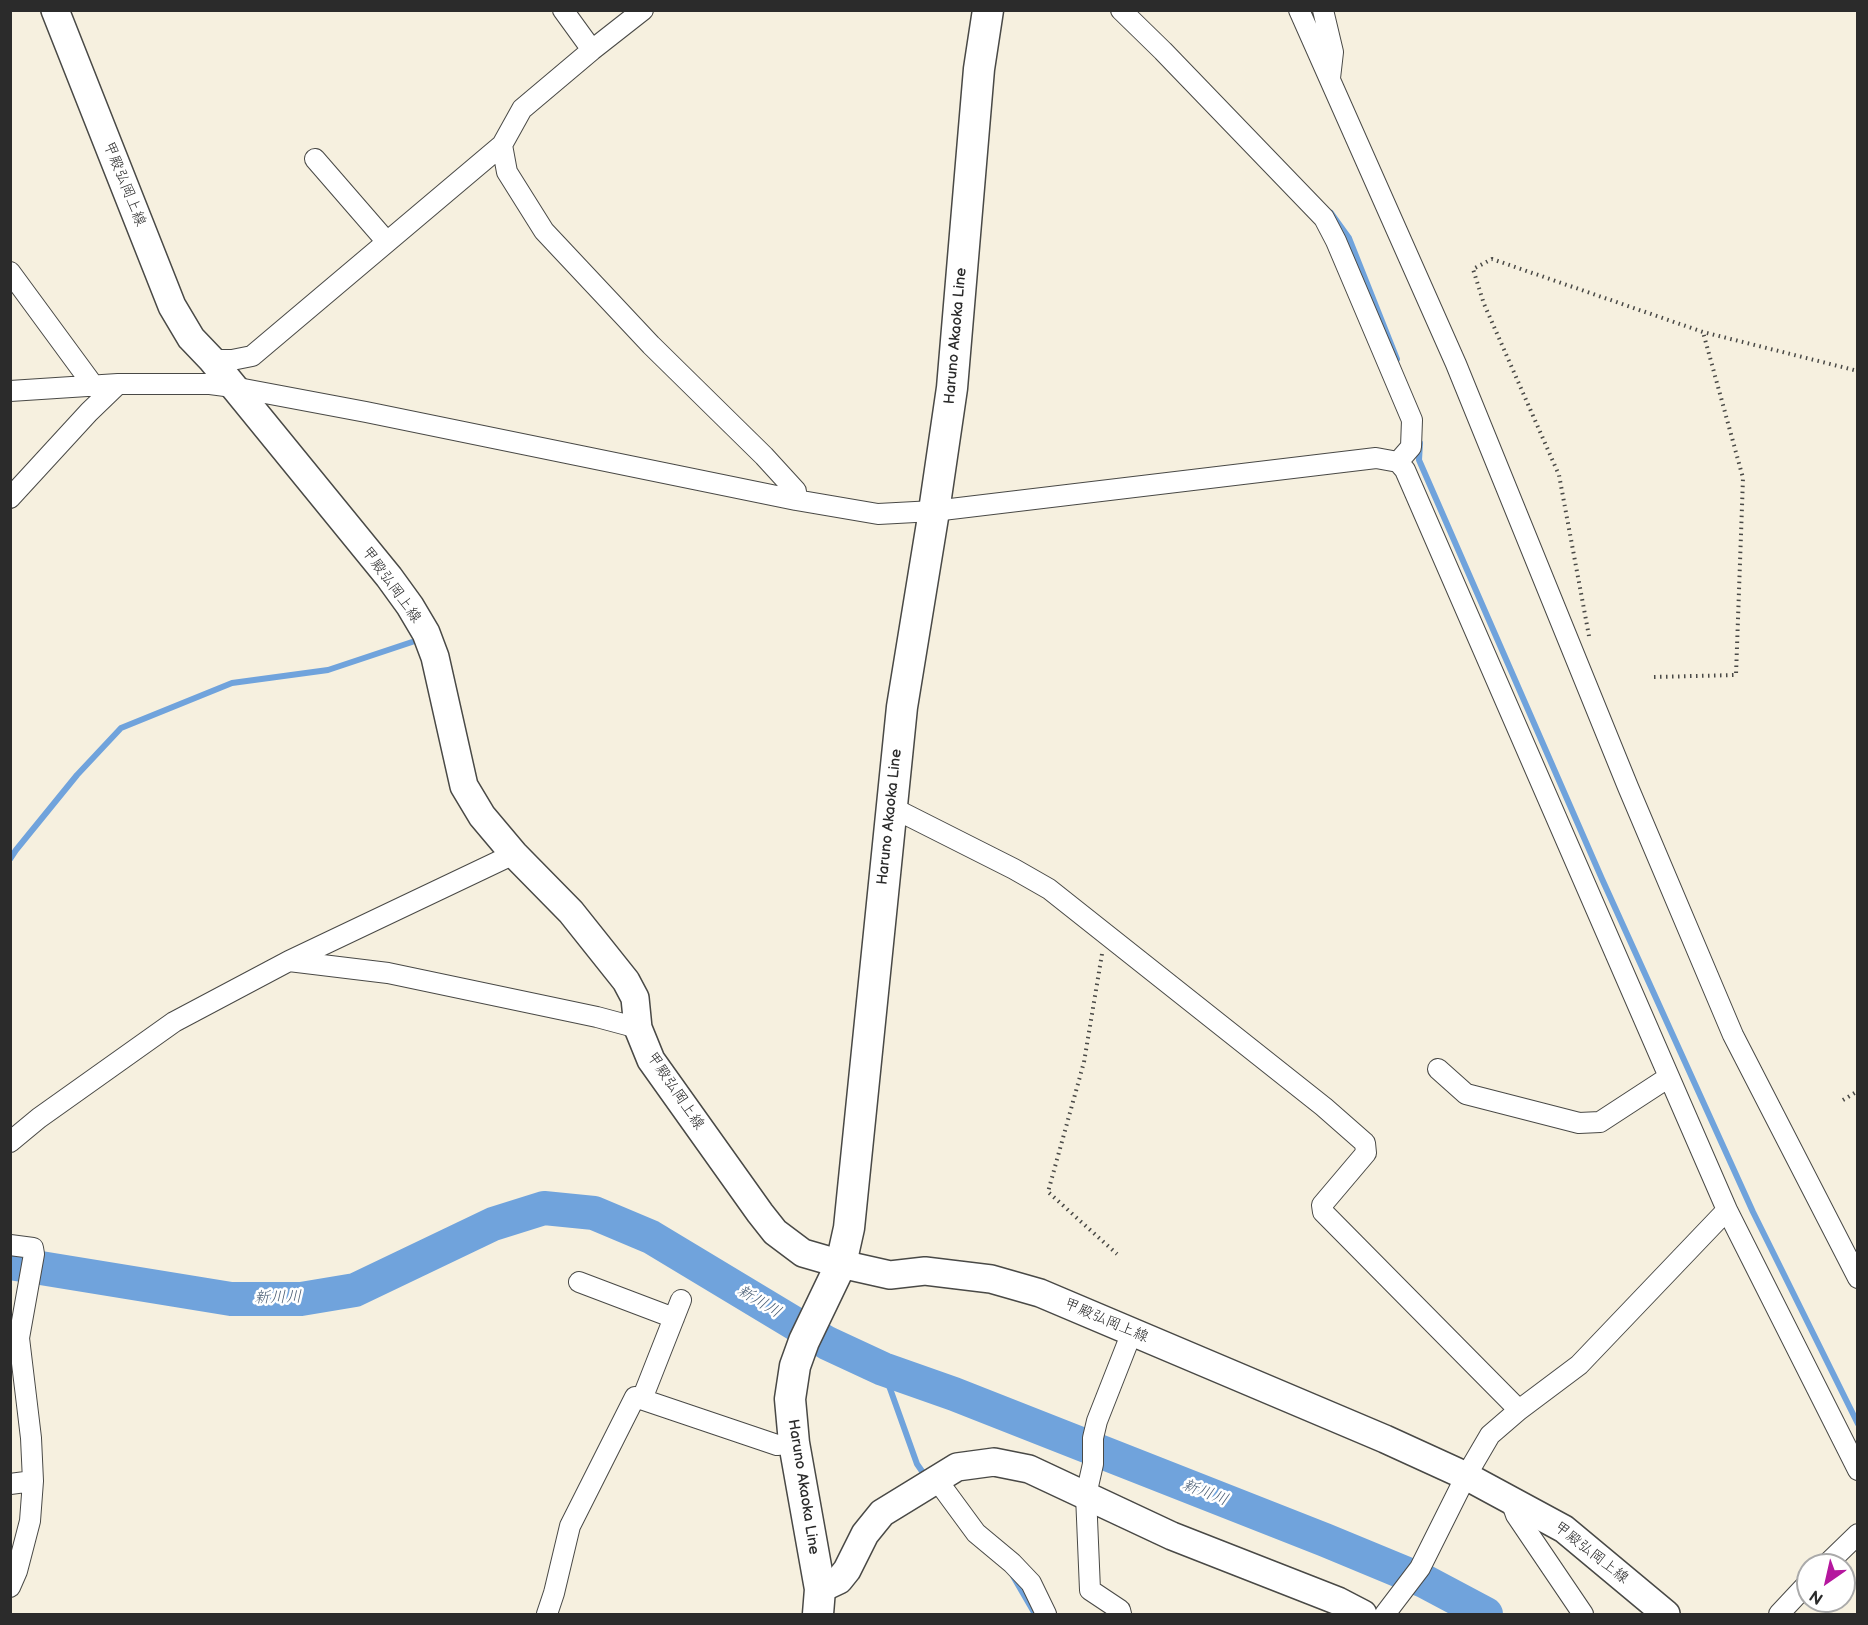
<!DOCTYPE html>
<html>
<head>
<meta charset="utf-8">
<style>
	body { margin:0 }
	#map { position:relative; width:1868px; height:1625px; overflow:hidden; background:#f6f0df; font-family:"Balsamiq Sans",sans-serif }
	canvas { display:block }
	.frame { position:absolute; inset:0; border:12px solid #2b2b2b; pointer-events:none }
	.north { position:absolute; left:1796px; top:1553px; width:60px; height:60px; box-sizing:border-box; background:#fff; border:2px solid #aaa; border-radius:50%; rotate:214deg; font-size:16px; font-weight:700; line-height:24px; text-align:center; color:#2b2b2b }
	.north::after { content:''; display:block; margin:auto; width:21px; height:27px; background:#b5179e; clip-path:polygon(50% 0,100% 100%,50% 72%,0 100%) }
</style>
</head>
<body>
<div id="map">
<canvas width="1868" height="1625"></canvas>
<div class="frame"></div>
<div class="north">N</div>
</div>
<script>
const ctx = document.querySelector('canvas').getContext('2d');
ctx.lineJoin = 'round';
const toPath = rows => new Path2D(rows.map(r => 'M' + r).join(''));
function stroke(path, color, width, dash) { ctx.strokeStyle = color; ctx.lineWidth = width; ctx.lineCap = dash ? 'butt' : 'round'; ctx.setLineDash(dash || []); ctx.stroke(path); }
function drawText(font, color, halo, rows, align = 'center') {
  ctx.font = font + ' "Balsamiq Sans","Klee One",sans-serif'; ctx.lineWidth = 5; ctx.setLineDash([]); ctx.textBaseline = 'middle'; ctx.strokeStyle = halo; ctx.fillStyle = color; for (const [text, x, y, turn = 0] of rows) {
    ctx.save(); ctx.translate(x, y); ctx.rotate((+turn || 0) * Math.PI / 180); ctx.textAlign = isNaN(turn) ? turn : align; if (halo) ctx.strokeText(text, 0, 0); ctx.fillText(text, 0, 0); ctx.restore();
  }
}
stroke(toPath([
	[1331,213,1349,238,1397,359],
	[1420,443,1419,460,1602,879,1753,1212,1858,1424],
	[10,859,16,850,77,775,121,728,232,683,328,670,412,642],
	[883,1369,917,1464,926,1477],
	[1013,1576,1035,1614]
]), '#70a3dc', 6);
stroke(toPath([
	[10,1263,231,1299,301,1299,355,1290,493,1224,544,1208,594,1213,651,1237,827,1343,883,1369,954,1394,1325,1540,1424,1581,1486,1614]
]), '#70a3dc', 34);
const street = toPath([
	[563,10,592,50],
	[643,10,592,50,522,109,502,145,507,172,544,231,651,345,764,456,796,491,796,500],
	[1121,10,1163,51,1324,218,1336,241,1412,420,1411,447,1398,462],
	[1299,10,1456,364,1628,787,1733,1035,1858,1278],
	[1323,10,1333,52,1330,78],
	[315,159,387,242],
	[10,272,93,385],
	[212,360,232,360,252,356,502,145],
	[10,391,118,384,210,384,233,387,366,412,796,500,878,514,934,511,1376,458,1398,462,1405,470,1727,1210,1858,1470],
	[10,498,89,412,118,384],
	[890,809,903,813,1014,869,1049,889,1324,1107,1365,1143,1366,1153,1322,1205,1323,1212,1519,1410],
	[289,961,388,973,597,1017,638,1028],
	[1438,1069,1466,1094,1579,1123,1600,1122,1669,1077],
	[10,1142,39,1118,174,1022,289,961,514,854],
	[10,1245,33,1248,34,1254,19,1338,31,1438,33,1481,30,1521,17,1571,10,1587],
	[579,1282,674,1318],
	[642,1399,681,1300],
	[937,1480,976,1533,1012,1563,1031,1583,1046,1614],
	[10,1484,33,1481],
	[1510,1498,1516,1515,1583,1614],
	[1826,1565,1858,1534],
	[547,1614,554,1593,570,1526,635,1397,777,1445,794,1443],
	[1121,1614,1120,1610,1090,1590,1086,1495,1093,1464,1093,1438,1097,1421,1132,1332],
	[1385,1614,1420,1568,1466,1476,1490,1435,1519,1410,1579,1365,1727,1210],
	[1779,1614,1808,1583]
]);
const secondary = toPath([
	[55,10,172,306,191,338,212,360,389,577,410,606,426,633,435,657,464,786,482,816,514,854,571,912,626,981,635,998,638,1028,651,1060,760,1213,775,1232,803,1253,841,1264,890,1275,925,1271,991,1279,1040,1293,1385,1439,1466,1476,1564,1529,1666,1614],
	[820,1589,839,1580,847,1570,865,1534,882,1513,957,1467,994,1462,1029,1469,1172,1536,1338,1601,1363,1614]
]);
const primary = toPath([
	[818,1614,820,1589,794,1443,790,1399,795,1366,804,1341,841,1264,849,1228,902,707,934,511,952,388,979,69,988,10]
]);
stroke(street, '#494946', 22);
stroke(secondary, '#494946', 30);
stroke(primary, '#494946', 33);
stroke(toPath([
	[1589,636,1559,475,1484,304,1473,269,1492,259,1703,332,1858,371],
	[1654,677,1736,675,1743,478,1703,332],
	[1102,954,1084,1062,1048,1192,1117,1254],
	[1843,1100,1858,1091]
]), '#494946', 4, [1.5, 4.5]);
stroke(street, '#fff', 20);
stroke(secondary, '#fff', 27);
stroke(primary, '#fff', 30);
drawText('15px', '#2b2b2b', '#fff', [
	["甲殿弘岡上線",124,184,68],
	["Haruno Akaoka Line",956,336,-85],
	["甲殿弘岡上線",391,585,54],
	["Haruno Akaoka Line",890,817,-84],
	["甲殿弘岡上線",675,1091,56],
	["甲殿弘岡上線",1106,1321,23],
	["Haruno Akaoka Line",803,1487,81],
	["甲殿弘岡上線",1591,1553,38]
]);
drawText('italic 16px', '#475b72', '#fff', [
	["新川川",278,1298,-1],
	["新川川",759,1302,31],
	["新川川",1205,1493,21]
]);
</script>
</body>
</html>
